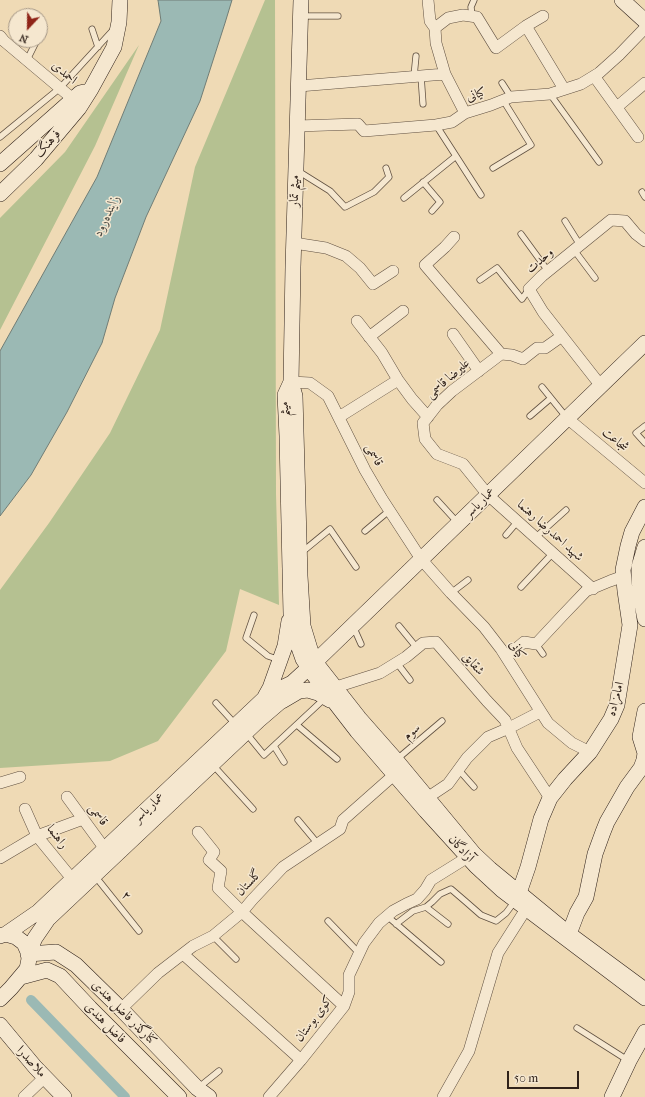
<!DOCTYPE html>
<html>
<head>
<meta charset="utf-8">
<style>
	body { margin:0 }
	#map { position:relative; width:645px; height:1097px; overflow:hidden; background:#efdab5; font-family:"IM FELL French Canon",serif }
	canvas { display:block }
	.north { position:absolute; left:8px; top:8px; width:40px; height:40px; box-sizing:border-box; background:#f5e7cf; border:1px solid #a69887; border-radius:50%; rotate:202deg; font-size:11px; font-weight:700; line-height:16px; text-align:center; color:#30221a }
	.north::after { content:''; display:block; margin:auto; width:14px; height:18px; background:#8f2418; clip-path:polygon(50% 0,100% 100%,50% 72%,0 100%) }
	.scale { position:absolute; left:507px; top:1071px; width:72px; height:18px; box-sizing:border-box; border:2px solid #30221a; border-top:0; padding-left:5px; font-size:12px; line-height:14px; white-space:nowrap; color:#30221a; -webkit-text-stroke:3px #f5e7cf; paint-order:stroke }
</style>
</head>
<body>
<div id="map">
<canvas width="645" height="1097"></canvas>
<div class="north">N</div>
<div class="scale">50 m</div>
</div>
<script>
const ctx = document.querySelector('canvas').getContext('2d');
ctx.lineJoin = 'round';
function fillPath(path, color) { ctx.fillStyle = color; ctx.fill(path, 'evenodd'); }
const toPath = rows => new Path2D(rows.map(r => 'M' + r).join(''));
function stroke(path, color, width, dash) { ctx.strokeStyle = color; ctx.lineWidth = width; ctx.lineCap = dash ? 'butt' : 'round'; ctx.setLineDash(dash || []); ctx.stroke(path); }
function drawText(font, color, halo, rows, align = 'center') {
  ctx.font = font + ' "IM FELL French Canon",Amiri,serif'; ctx.lineWidth = 3; ctx.setLineDash([]); ctx.textBaseline = 'middle'; ctx.strokeStyle = halo; ctx.fillStyle = color; for (const [text, x, y, turn = 0] of rows) {
    ctx.save(); ctx.translate(x, y); ctx.rotate((+turn || 0) * Math.PI / 180); ctx.textAlign = isNaN(turn) ? turn : align; if (halo) ctx.strokeText(text, 0, 0); ctx.fillText(text, 0, 0); ctx.restore();
  }
}
fillPath(toPath([
	[265,0,275,0,276,494,279,605,240,589,226,651,158,741,110,761,0,768,0,590,49,523,110,433,160,330,195,167],
	[139,45,95,146,0,330,0,218,65,152]
]), '#b5c191');
const water = toPath([
	[158,0,232,0,225,23,200,101,146,217,115,298,102,343,67,412,31,475,0,516,0,351,97,177,161,21,158,0]
]);
fillPath(water, '#9bb9b4');
stroke(water, '#707d76', 1);
stroke(toPath([
	[31,1000,125,1097]
]), '#9bb9b4', 10);
const lane = toPath([
	[301,16,338,16],
	[472,16,471,7,474,0],
	[92,29,98,47],
	[27,60,37,40],
	[414,76,416,56],
	[421,76,423,104],
	[502,83,511,97],
	[550,94,599,162],
	[436,125,481,195],
	[0,137,60,88,114,29],
	[493,168,531,145,503,100],
	[298,171,330,191,345,207,374,192,389,177,386,168],
	[423,182,440,202,432,211],
	[642,192,645,197],
	[404,198,456,156],
	[565,221,580,245],
	[521,234,548,271],
	[574,250,595,278],
	[480,280,497,268,522,299,529,289],
	[542,387,567,418],
	[530,416,551,398],
	[645,426,636,433,645,443],
	[437,500,458,523],
	[365,531,390,510],
	[506,535,518,521],
	[536,537,566,510],
	[302,552,330,529,356,567],
	[521,587,553,553],
	[451,593,468,580],
	[254,615,246,638,268,656,280,660],
	[353,626,361,644],
	[399,626,417,648],
	[536,644,543,654],
	[397,663,410,680],
	[216,703,236,725],
	[297,725,337,759],
	[246,733,264,755,324,699],
	[274,746,284,762],
	[396,760,442,721],
	[212,764,253,809],
	[458,769,474,787],
	[298,820,318,844],
	[95,876,139,931],
	[426,907,448,924],
	[387,916,441,962],
	[328,921,359,953],
	[396,924,413,911,426,907,432,902,440,894,451,889,465,901,481,915,496,921,506,913,515,901],
	[213,936,236,959],
	[577,1028,629,1061],
	[198,1088,219,1071]
]);
const street = toPath([
	[428,0,430,21,435,28],
	[526,26,564,89],
	[0,36,4,41,73,99],
	[594,76,638,137],
	[299,86,445,74],
	[617,107,645,83],
	[465,113,445,74,436,43,435,28,448,18,463,15,477,17,496,48,526,26,543,16],
	[297,126,358,124,364,131,436,125,452,122,465,113,491,105,511,97,550,94,581,84,599,73,619,55,645,28],
	[454,237,445,247,425,265,501,354],
	[294,243,326,248,346,256,360,268,373,284,393,271],
	[357,321,382,353,398,380,412,399,428,417],
	[453,334,479,371],
	[562,336,545,348,537,348,523,359,512,355,501,354,452,391,437,405,423,423,425,439,437,454,463,464,488,495,593,589],
	[369,337,403,311],
	[291,382,310,383,328,396,365,470,382,499,421,559,451,593,484,627,501,649,548,723,572,743,590,752],
	[601,386,543,312,529,289,542,276,611,220,625,221,636,234,645,241],
	[339,417,398,380],
	[567,418,645,483],
	[506,657,524,642,536,644,564,614,586,591,610,581,624,576],
	[336,687,380,673,406,657,423,643,436,642,487,701,505,720,517,748,550,798],
	[0,783,20,777],
	[67,797,105,849],
	[427,798,448,784,467,758,488,737,509,728,540,712],
	[25,809,37,836,73,880],
	[198,832,214,852,209,860,221,871,218,888,242,912,344,1006],
	[0,858,37,836,83,819],
	[183,954,301,1060],
	[121,1009,158,973,193,946,213,936,242,912,252,900,283,867,340,829,343,820,395,774],
	[24,1097,45,1077],
	[269,1097,301,1060,344,1006,349,992,349,975,364,943,379,923,393,911,406,904,417,899,425,890,431,880,468,857],
	[443,1097,469,1051,498,953,526,909]
]);
const secondary = toPath([
	[622,0,645,21],
	[0,164,80,93,84,92],
	[0,194,36,159,79,108,91,89,114,47,119,22,120,0],
	[291,382,293,267,301,0],
	[645,547,639,567,639,574,640,594,645,619],
	[265,697,270,688,285,646,289,621],
	[282,701,299,691,308,690,318,693,330,700],
	[645,711,640,737,645,753],
	[519,893,528,867,541,819,550,798,565,779,590,752,611,719,617,705,630,625,625,591,623,570,628,546,632,532,645,507],
	[6,934,38,912,269,694,292,683,315,662,645,343],
	[569,934,577,913,586,897,595,854,603,832,607,822,627,787,641,768,644,760,645,753],
	[0,936,6,934,16,937,24,943,28,952,29,959,27,969,11,988,0,999],
	[28,954,35,938,48,919,259,720,280,702,292,683],
	[28,954,56,952,76,965,121,1009,197,1088,209,1097],
	[21,977,47,970,60,976,90,1008,179,1097],
	[645,990,569,934,490,869,474,854,396,760,359,718,315,662,310,649,303,626,300,576,295,396,291,382,285,395,287,436,291,614,297,642,303,659,313,674,357,731,426,811,476,866,502,890,645,998],
	[0,1025,35,1067,64,1097],
	[612,1097,629,1061,645,1032]
]);
stroke(lane, '#605041', 7);
stroke(street, '#605041', 12);
stroke(secondary, '#30221a', 16);
stroke(lane, '#f5e7cf', 5.5);
stroke(street, '#f5e7cf', 11);
stroke(secondary, '#f5e7cf', 15);
drawText('13px', '#30221a', '#f5e7cf', [
	["احمدی",64,73,40],
	["کیانی",476,95,-19],
	["فرهنگ",48,144,-49],
	["میثم تمار",295,191,-88],
	["وحدت",540,261,-42],
	["علیرضا قاسمی",448,379,-41],
	["میثم",285,409,-93],
	["شجاعت",615,440,40],
	["قاسمی",374,455,63],
	["عمار یاسر",480,503,-44],
	["شهید احمدرضا رهنما",550,531,42],
	["کیانی",517,650,57],
	["شقایق",473,664,49],
	["امامزاده",616,699,-75],
	["سوم",412,732,-40],
	["عمار یاسر",149,808,-43],
	["قاسمی",98,815,54],
	["راهنما",57,837,53],
	["آزادگان",461,849,48],
	["گلستان",249,883,-47],
	["۲",126,896,51],
	["کنارگذر فاضل هندی",124,1013,45],
	["کوی بوستان",314,1019,-53],
	["فاضل هندی",105,1023,45],
	["ملاصدرا",31,1062,48]
]);
drawText('italic 14px', '#504f48', '#f5e7cf', [
	["زاینده‌رود",107,216,-65]
]);
</script>
</body>
</html>
